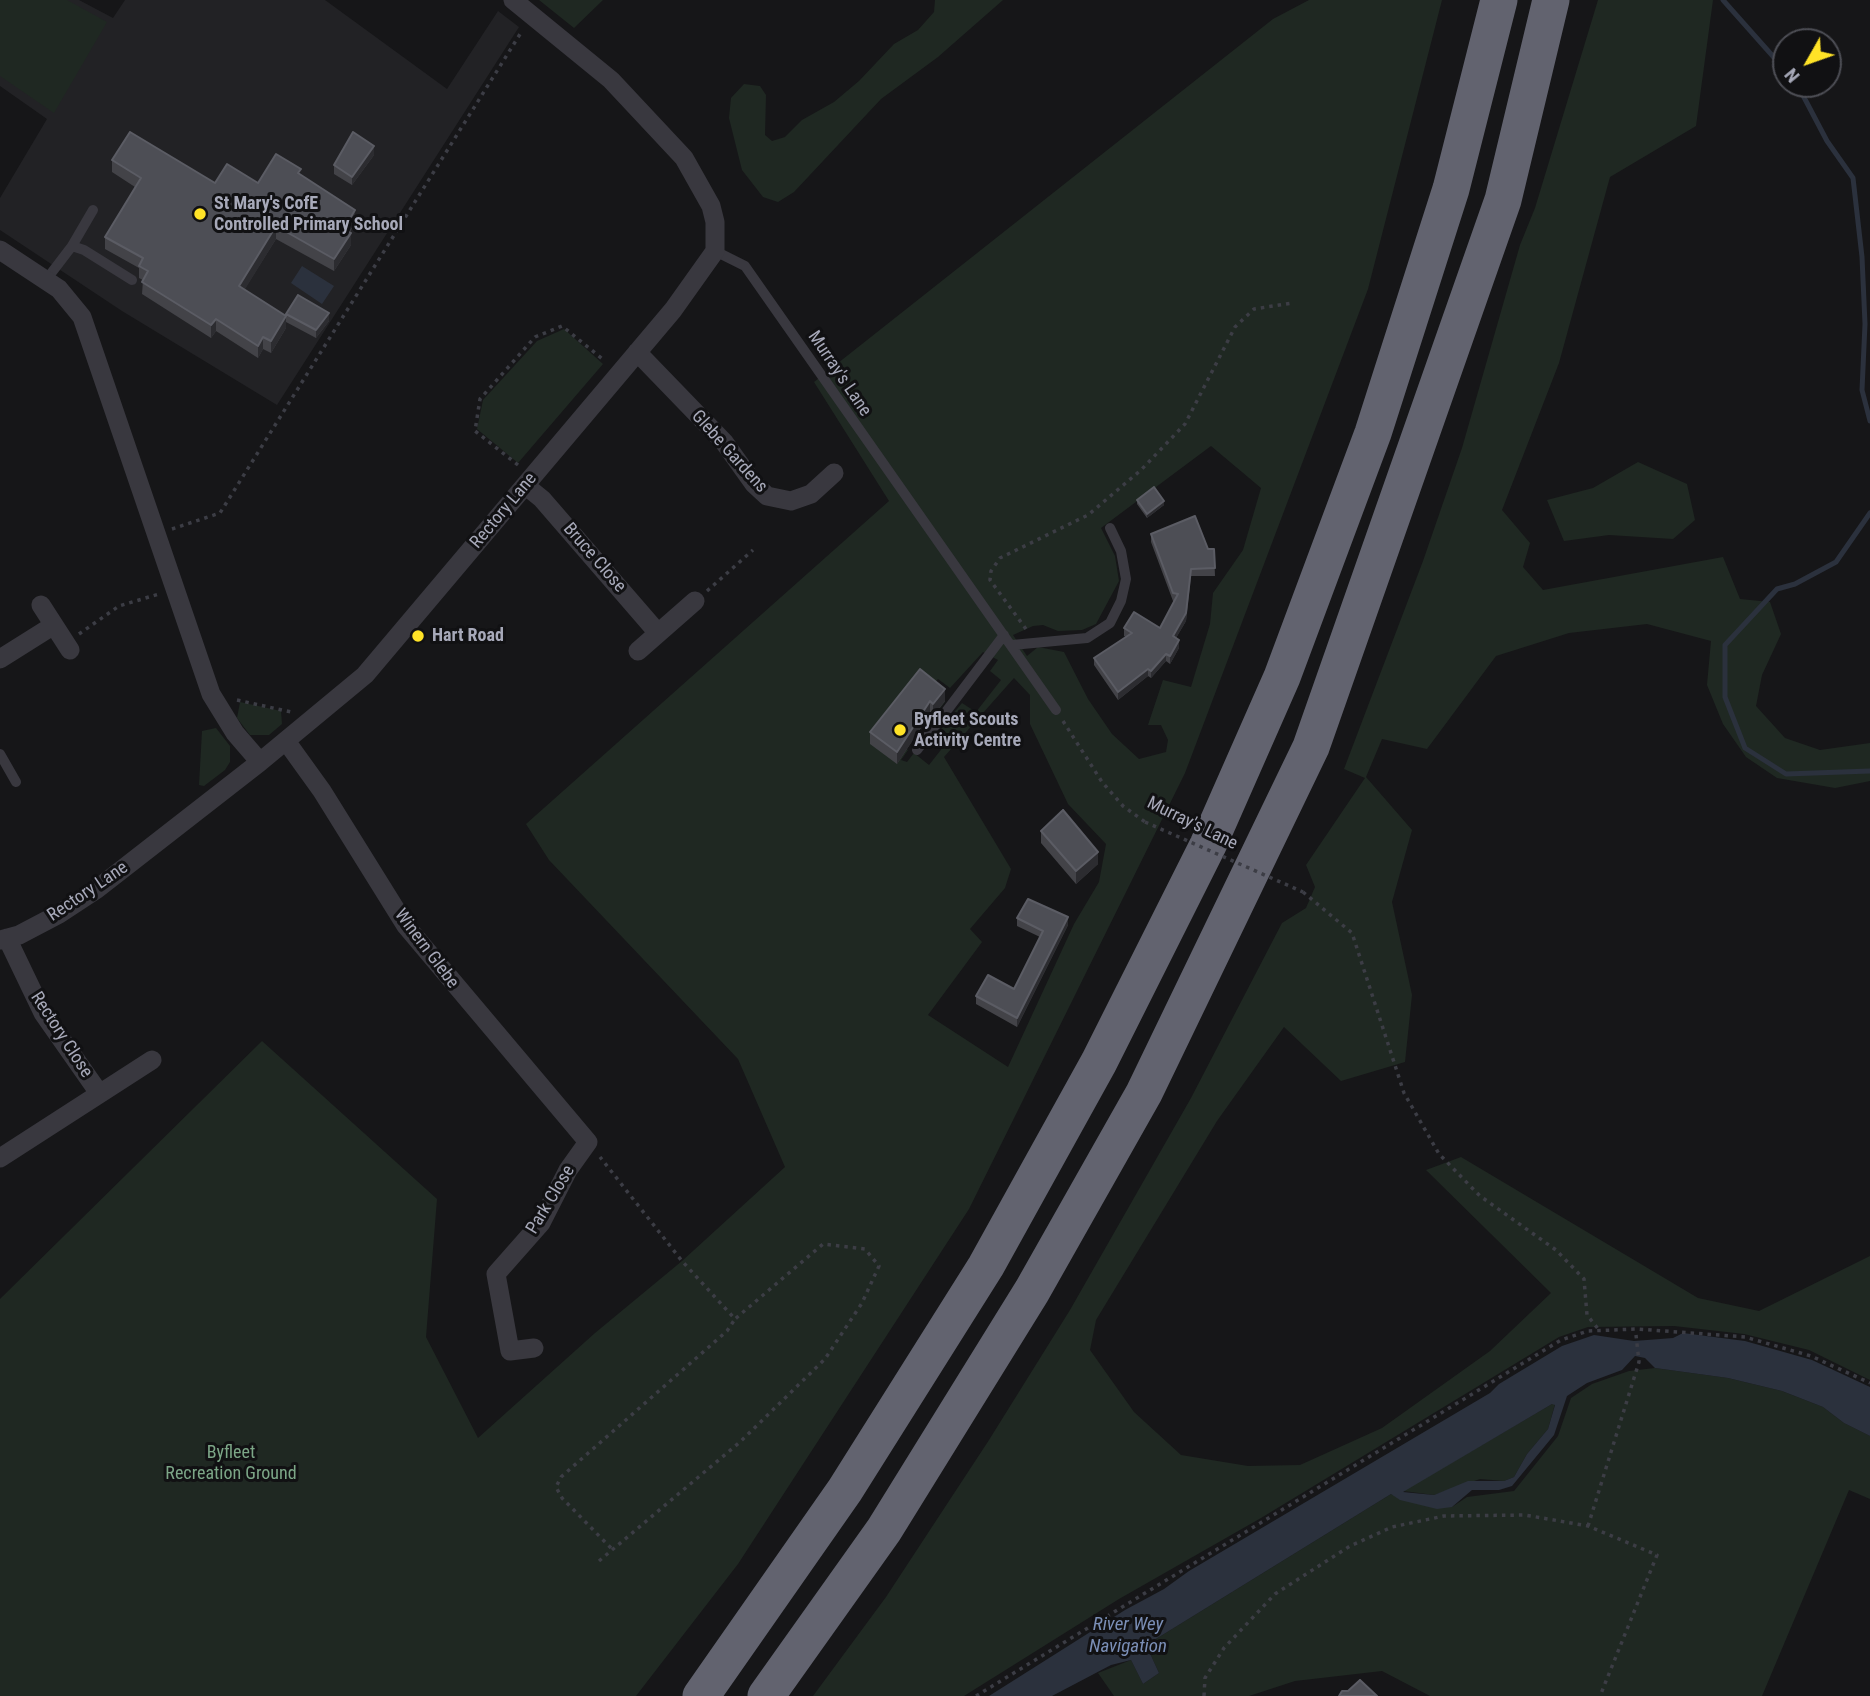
<!DOCTYPE html>
<html>
<head>
<meta charset="utf-8">
<style>
	body { margin:0 }
	#map { position:relative; width:1870px; height:1696px; overflow:hidden; background:#161618; font-family:"Roboto Condensed",sans-serif }
	canvas { display:block }
	.north { position:absolute; left:1772px; top:28px; width:70px; height:70px; box-sizing:border-box; background:#111113; border:2px solid #4d4e55; border-radius:50%; rotate:230deg; font-size:19px; font-weight:700; line-height:28px; text-align:center; color:#a7a9b9 }
	.north::after { content:''; display:block; margin:auto; width:24px; height:32px; background:#ffe327; clip-path:polygon(50% 0,100% 100%,50% 72%,0 100%) }
</style>
</head>
<body>
<div id="map">
<canvas width="1870" height="1696"></canvas>
<div class="north">N</div>
</div>
<script>
const ctx = document.querySelector('canvas').getContext('2d');
ctx.lineJoin = 'round';
function fillPath(path, color) { ctx.fillStyle = color; ctx.fill(path, 'evenodd'); }
const toPath = rows => new Path2D(rows.map(r => 'M' + r).join(''));
function stroke(path, color, width, dash) { ctx.strokeStyle = color; ctx.lineWidth = width; ctx.lineCap = dash ? 'butt' : 'round'; ctx.setLineDash(dash || []); ctx.stroke(path); }
function drawText(font, color, halo, rows, align = 'center') {
  ctx.font = font + ' "Roboto Condensed",sans-serif'; ctx.lineWidth = 6; ctx.setLineDash([]); ctx.textBaseline = 'middle'; ctx.strokeStyle = halo; ctx.fillStyle = color; for (const [text, x, y, turn = 0] of rows) {
    ctx.save(); ctx.translate(x, y); ctx.rotate((+turn || 0) * Math.PI / 180); ctx.textAlign = isNaN(turn) ? turn : align; if (halo) ctx.strokeText(text, 0, 0); ctx.fillText(text, 0, 0); ctx.restore();
  }
}
fillPath(toPath([
	[0,0,79,0,113,18,125,0,325,0,447,89,498,11,519,27,277,405,122,311,0,230,0,198,47,119,0,86]
]), '#222225');
fillPath(toPath([
	[0,0,67,0,107,22,54,113,0,76],
	[539,0,603,0,574,28],
	[935,0,1003,0,938,57,881,99,794,192,778,202,763,197,742,170,729,118,731,98,744,84,760,86,766,95,765,135,772,141,785,137,802,120,834,102,859,81,894,44,918,30,934,12],
	[1309,0,1442,0,1368,289,1185,773,969,1209,738,1564,636,1696,0,1696,0,1299,262,1041,437,1199,426,1337,478,1438,595,1333,682,1261,785,1167,738,1059,549,860,526,824,889,501,814,382,1273,19],
	[1211,446,1261,488,1243,550,1213,593,1210,624,1191,687,1163,680,1148,725,1161,725,1168,740,1166,752,1139,759,1112,734,1088,699,1064,652,1038,647,1027,656,1013,635,1033,626,1043,625,1058,631,1082,630,1096,624,1119,581,1115,556,1101,528],
	[983,652,998,660,990,671,1001,680,976,712,962,703,941,728,951,737,929,765,914,753,907,762,901,760,908,750,905,748,930,714,934,716,945,702,929,689,938,679,950,688],
	[1014,678,1030,695,1030,724,1068,804,1106,844,1099,882,1074,924,1008,1067,928,1015,982,942,970,929,1005,888,1011,869,944,757],
	[1598,0,1713,0,1696,126,1610,177,1559,363,1502,510,1530,543,1523,567,1543,590,1723,557,1740,599,1770,602,1781,634,1762,675,1756,706,1785,738,1820,750,1870,743,1870,781,1835,788,1777,778,1746,757,1723,724,1707,685,1711,641,1647,624,1569,633,1496,656,1427,749,1382,739,1366,777,1412,830,1392,902,1412,995,1405,1062,1341,1081,1284,1027,1217,1121,1096,1320,1090,1350,1134,1412,1181,1455,1248,1466,1300,1465,1382,1428,1490,1351,1551,1293,1426,1170,1461,1157,1698,1298,1759,1311,1870,1256,1870,1380,1809,1350,1744,1334,1674,1326,1588,1327,1559,1337,1261,1518,1119,1599,964,1696,813,1696,886,1597,989,1440,1070,1310,1191,1098,1282,923,1306,908,1315,887,1306,865,1365,778,1344,769,1423,561,1462,448,1520,245,1535,208],
	[564,329,603,364,518,463,477,429,483,400,537,341],
	[1638,462,1687,484,1695,520,1673,539,1609,535,1564,541,1547,500,1593,488],
	[240,702,281,711,282,724,269,735,250,735,237,718],
	[216,728,230,746,230,762,225,770,204,786,199,785,202,731],
	[1655,1368,1728,1378,1782,1391,1823,1407,1844,1423,1870,1436,1870,1499,1849,1490,1762,1696,1430,1696,1382,1671,1295,1681,1249,1696,1114,1696,1098,1673,1131,1660,1143,1684,1159,1673,1148,1649,1151,1642,1391,1494,1452,1507,1467,1497,1514,1491,1558,1436,1571,1398,1592,1384,1629,1371],
	[1552,1404,1555,1404,1548,1429,1527,1454,1514,1477,1504,1481,1480,1479,1434,1495,1403,1491]
]), '#1f2822');
fillPath(toPath([
	[302,266,334,286,322,304,291,283],
	[1683,1333,1745,1341,1812,1360,1870,1387,1870,1436,1844,1423,1823,1407,1782,1391,1728,1378,1655,1368,1645,1358,1635,1356,1622,1370,1587,1383,1567,1396,1554,1435,1512,1486,1499,1490,1472,1490,1452,1507,1437,1509,1400,1500,1391,1494,1151,1642,1148,1649,1159,1673,1143,1684,1131,1660,1111,1665,1052,1696,989,1696,1125,1610,1164,1589,1189,1571,1490,1393,1499,1384,1562,1346,1594,1335,1634,1341,1673,1338],
	[1552,1404,1555,1405,1548,1429,1527,1454,1514,1477,1504,1481,1468,1481,1434,1495,1403,1492]
]), '#2b313d');
stroke(toPath([
	[1723,0,1786,71],
	[1797,84,1827,141,1853,178,1862,257,1865,324,1862,390,1870,421],
	[1870,513,1836,562,1795,584,1777,589,1725,645,1725,697,1745,748,1786,774,1870,771]
]), '#2b313d', 5);
stroke(toPath([
	[518,465,475,431,480,399,535,337,562,326,605,361],
	[172,529,220,513,522,31],
	[707,591,753,550],
	[1026,629,990,580,991,571,1000,558,1088,515,1141,470,1185,424,1235,327,1254,309,1292,303],
	[79,634,119,606,159,594],
	[237,700,291,712],
	[1063,721,1102,782,1123,806,1145,822],
	[1303,892,1352,933,1404,1093,1439,1154,1480,1196,1556,1250,1584,1279,1587,1315,1599,1330],
	[1588,1526,1639,1362,1636,1335],
	[611,1548,562,1498,556,1487,561,1477,727,1331,735,1319],
	[599,1561,740,1442,825,1359,862,1303,879,1266,865,1249,823,1244,735,1319,682,1261,600,1157],
	[976,1696,1561,1340,1588,1331,1637,1329,1745,1337,1811,1356,1870,1383],
	[1204,1696,1205,1678,1224,1648,1275,1594,1350,1546,1392,1527,1444,1516,1525,1515,1588,1526,1657,1555,1600,1696]
]), '#3c3d45', 3.5, [3.5, 5]);
stroke(toPath([
	[72,246,93,210],
	[715,251,745,266,1056,710],
	[46,280,72,246,84,250,132,280],
	[1012,645,1087,638,1110,623,1121,601,1126,579,1121,551,1110,528],
	[917,750,1004,635],
	[0,754,16,782]
]), '#39383f', 10);
stroke(toPath([
	[0,250,59,289,82,317,211,694,235,733,260,762],
	[637,352,724,442,754,484,767,496,791,501,811,494,834,473],
	[526,486,542,499,658,633],
	[41,605,70,650],
	[638,651,695,601],
	[0,659,54,625],
	[286,741,322,791,406,926,588,1142,568,1170,541,1223,496,1274,510,1351,534,1348],
	[7,938,43,1013,99,1093],
	[0,940,19,935,59,914,97,889,260,762,365,675,673,310,715,251,715,222,711,206,684,158,611,80,513,0],
	[0,1158,152,1060]
]), '#39383f', 19);
stroke(toPath([
	[701,1696,845,1490,986,1266,1099,1062,1208,845,1282,677,1373,433,1451,189,1499,0],
	[766,1696,884,1530,1032,1291,1144,1093,1311,747,1503,200,1551,0]
]), '#62636f', 37);
stroke(toPath([
	[1145,822,1303,892]
]), '#3c3d45', 3.5, [3.5, 5]);
fillPath(toPath([
	[374,155,352,185,334,174,334,165],
	[112,160,215,183,258,183,301,175,355,222,350,232,351,245,334,271,276,239,244,290,286,328,271,353,263,349,258,358,216,331,211,338,142,294,143,280,139,278,139,268,105,249,105,237,135,187,112,172],
	[286,314,329,321,316,338,286,322],
	[1137,500,1164,505,1147,518,1137,504],
	[1151,534,1208,549,1214,549,1215,576,1191,576,1186,621,1176,638,1179,648,1170,664,1166,661,1151,678,1148,676,1118,700,1094,665,1094,658,1126,637,1124,636,1124,628,1160,628,1174,601,1173,601,1151,542],
	[920,669,945,701,933,716,930,714,897,764,870,744,870,732],
	[1041,831,1098,864,1076,884,1041,843],
	[1017,918,1068,925,1017,1027,976,1004,976,996,1014,989,1040,937,1017,926]
]), '#434348');
fillPath(toPath([
	[374,146,374,155,352,185,352,177],
	[355,210,355,222,344,241,344,229],
	[276,226,276,239,239,299,239,286],
	[351,233,351,245,334,271,334,259],
	[329,313,329,321,316,338,316,330],
	[286,316,286,328,271,353,271,341],
	[216,319,216,331,211,338,211,325],
	[263,337,263,349,258,358,258,346],
	[1164,501,1164,505,1147,518,1147,514],
	[1191,569,1186,621,1173,643,1173,636],
	[1179,640,1179,648,1170,664,1170,656],
	[1166,654,1166,661,1151,678,1151,671],
	[1148,669,1148,676,1118,700,1118,692],
	[945,689,945,701,933,716,933,704],
	[930,701,930,714,897,764,897,752],
	[1098,852,1098,864,1076,884,1076,871],
	[1068,917,1068,925,1017,1027,1017,1018]
]), '#2c2c30');
const building = toPath([
	[130,132,215,183,227,164,258,183,276,154,301,169,298,173,355,210,344,229,351,233,334,259,276,226,239,286,286,316,271,341,263,337,258,346,216,319,211,325,142,282,148,271,139,266,143,258,105,237,141,178,112,160,130,132],
	[353,132,374,146,352,177,334,165,353,132],
	[298,295,329,313,316,330,286,314,298,295],
	[1154,487,1164,501,1147,514,1137,500,1154,487],
	[1195,516,1208,549,1214,549,1215,568,1191,569,1186,613,1173,636,1179,640,1170,656,1166,654,1151,671,1148,669,1118,692,1094,658,1132,633,1124,628,1134,612,1160,628,1178,594,1173,593,1151,534,1195,516],
	[920,669,945,689,933,704,930,701,897,752,870,732,920,669],
	[1063,810,1098,852,1076,871,1041,831,1063,810],
	[1028,899,1068,917,1017,1018,976,996,988,975,1014,989,1043,931,1017,918,1028,899],
	[1360,1680,1377,1696,1339,1696,1342,1691,1348,1691,1360,1680]
]);
fillPath(building, '#4d4e55');
stroke(building, '#5b5c64', 2);
for (const [x, y, r, color] of [
	[200,214,7,"#ffe327"],
	[418,636,7,"#ffe327"],
	[900,730,7,"#ffe327"]
]) { const dot = new Path2D(); dot.arc(x, y, r, 0, 2 * Math.PI); ctx.fillStyle = color; ctx.fill(dot); stroke(dot, '#111113', 2.5); }
drawText('bold 18px', '#a7a9b9', '#111113', [
	["St Mary's CofE",214,204],
	["Controlled Primary School",214,225],
	["Hart Road",432,636],
	["Byfleet Scouts",914,720],
	["Activity Centre",914,741]
], 'left');
drawText('18px', '#a7a9b9', '#111113', [
	["Murray's Lane",839,374,56],
	["Glebe Gardens",729,452,48],
	["Rectory Lane",504,511,-50],
	["Bruce Close",594,558,49],
	["Murray's Lane",1192,824,26],
	["Rectory Lane",88,892,-34],
	["Winern Glebe",426,949,53],
	["Rectory Close",61,1035,57],
	["Park Close",551,1200,-59]
]);
drawText('18px', '#7ca687', '#111113', [
	["Byfleet",231,1453],
	["Recreation Ground",231,1474]
]);
drawText('italic 19px', '#7b8fb7', '#111113', [
	["River Wey",1128,1625],
	["Navigation",1128,1647]
]);
</script>
</body>
</html>
